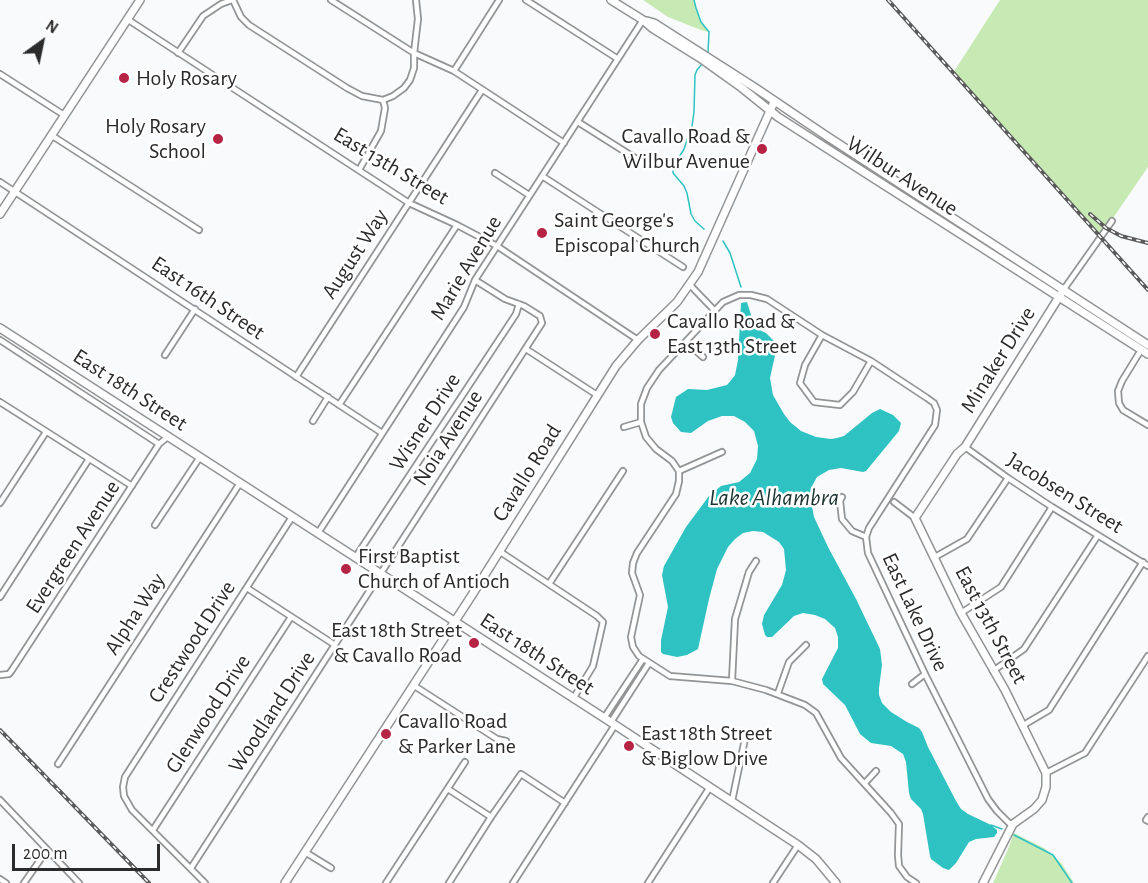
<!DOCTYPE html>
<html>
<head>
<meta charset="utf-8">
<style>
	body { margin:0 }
	#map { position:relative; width:1148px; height:883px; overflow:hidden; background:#f9fafb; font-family:"Alegreya Sans",sans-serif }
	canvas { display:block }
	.north { position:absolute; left:12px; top:12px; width:60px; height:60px; -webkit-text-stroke:4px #fff; paint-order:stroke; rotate:33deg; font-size:16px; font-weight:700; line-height:24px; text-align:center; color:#2b2b2c }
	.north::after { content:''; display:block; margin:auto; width:21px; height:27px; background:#2b2b2c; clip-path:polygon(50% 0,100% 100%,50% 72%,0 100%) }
	.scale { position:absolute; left:12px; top:844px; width:148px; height:27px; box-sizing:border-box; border:3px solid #2b2b2c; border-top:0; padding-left:8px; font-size:18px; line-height:21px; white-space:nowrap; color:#2b2b2c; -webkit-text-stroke:4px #fff; paint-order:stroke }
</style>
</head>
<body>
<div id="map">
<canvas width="1148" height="883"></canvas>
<div class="north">N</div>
<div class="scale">200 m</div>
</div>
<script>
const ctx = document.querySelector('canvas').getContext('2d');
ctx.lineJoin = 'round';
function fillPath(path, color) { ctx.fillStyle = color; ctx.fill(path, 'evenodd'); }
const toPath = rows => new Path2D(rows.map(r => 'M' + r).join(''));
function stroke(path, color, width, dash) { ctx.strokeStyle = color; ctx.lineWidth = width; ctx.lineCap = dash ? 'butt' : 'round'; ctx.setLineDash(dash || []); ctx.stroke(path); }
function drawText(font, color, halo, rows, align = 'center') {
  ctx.font = font + ' "Alegreya Sans",sans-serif'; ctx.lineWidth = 5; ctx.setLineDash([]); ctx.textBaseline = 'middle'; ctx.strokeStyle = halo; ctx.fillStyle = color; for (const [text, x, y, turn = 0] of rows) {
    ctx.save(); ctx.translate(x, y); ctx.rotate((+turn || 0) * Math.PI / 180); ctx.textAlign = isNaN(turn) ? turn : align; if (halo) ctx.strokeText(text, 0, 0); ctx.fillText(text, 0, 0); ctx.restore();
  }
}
fillPath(toPath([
	[643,0,694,0,701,22,709,32,701,30,668,17],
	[1000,0,1148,0,1148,167,1100,237,953,73],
	[1014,833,1044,848,1054,856,1062,864,1074,883,993,883,1008,849]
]), '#c7eab5');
fillPath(toPath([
	[747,302,755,328,766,333,776,343,776,351,770,378,773,395,784,414,790,422,801,431,816,437,831,439,837,438,844,436,872,413,880,409,893,415,901,423,899,431,866,471,863,472,841,468,829,470,817,477,811,488,810,496,814,517,828,547,856,599,880,649,882,665,879,688,879,695,882,703,891,712,907,722,919,728,922,732,928,747,956,801,961,809,968,814,991,825,997,830,997,833,994,837,976,839,969,842,956,863,949,870,943,868,931,859,930,856,923,814,921,809,911,799,909,793,906,762,903,754,891,746,871,743,860,734,845,705,823,684,822,679,838,648,838,637,835,628,825,619,815,615,803,613,794,616,772,637,767,637,765,635,762,624,764,615,782,585,786,570,784,549,779,542,763,532,753,531,743,533,735,539,728,547,717,569,709,599,698,649,687,655,677,657,663,654,661,652,661,640,668,607,662,575,664,566,686,527,709,496,721,486,739,482,750,473,757,459,758,446,754,431,745,422,734,416,722,416,708,421,691,433,681,432,673,423,671,417,676,397,688,389,707,390,727,385,732,379,735,375,738,360,741,303]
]), '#2ec2c2');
stroke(toPath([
	[694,0,696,8,701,22,709,32,708,52],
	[702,64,697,70,695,75,694,112,692,126,684,149,673,167,673,173,684,186,687,193,691,214,695,221,704,229],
	[723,241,730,253,741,287],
	[991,825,1002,829],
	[1014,835,1053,855,1072,883]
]), '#2ec2c2', 1.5);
const street = toPath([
	[233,0,241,17,249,25,347,88,362,96,383,100],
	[331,0,414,53,454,71,564,143],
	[526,0,618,59],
	[127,19,409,203,457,225,497,246,638,340],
	[178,53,203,16,221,4,232,0],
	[454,71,499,0],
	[0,74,64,115],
	[578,122,635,158],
	[51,135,199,230],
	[359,170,381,131,385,108,383,100,393,96,404,88,410,80,414,68,414,53,418,19,416,0],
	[495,173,529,195],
	[542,176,683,267],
	[0,182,382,433],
	[690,285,715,311],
	[1064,289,1112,221],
	[822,335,805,365,800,383,814,402,840,405,853,392,871,361],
	[0,340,159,444],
	[686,342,703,357],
	[526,349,597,395],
	[1141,350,1122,381,1118,391,1119,403,1123,410,1148,425],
	[165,355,195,309],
	[296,377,482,90],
	[0,402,132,486],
	[339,405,457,225],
	[313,421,328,397],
	[624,427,641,422],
	[965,447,1008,478,1052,507,1148,566],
	[679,471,722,452],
	[842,497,840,501,842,519,852,531,866,537],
	[894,502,915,518],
	[0,503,46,432],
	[155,525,200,457],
	[318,533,464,307,475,280,643,20],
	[499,551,597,616,603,622,593,666,573,699],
	[935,557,967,539,1008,478],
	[355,558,516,314,519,304],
	[549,584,623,471],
	[247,588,335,645],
	[0,597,89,459],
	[961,613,1001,587,1052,507],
	[993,671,1024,649,1098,535],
	[0,675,9,674,12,670,159,444,169,436],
	[732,681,735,619,749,572,756,561],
	[912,684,925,674],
	[413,685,497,739,506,741],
	[778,693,789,662,806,645],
	[604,718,643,659],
	[611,722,649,663],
	[1022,726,1049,710,1143,562],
	[58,764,240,483],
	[1046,773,1085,753,1148,656],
	[865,783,876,771],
	[448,789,491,817],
	[0,800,79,883],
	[732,801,746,734],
	[1148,817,1146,820,1148,821],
	[153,830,291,617],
	[305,852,331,868],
	[191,868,542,323,540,316,524,306,505,299,475,280],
	[0,879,6,883],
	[24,883,47,850],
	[205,883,132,810,124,796,123,787,125,777,292,517],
	[386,883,465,762],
	[449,883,491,817,521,774,565,803],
	[513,883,615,725],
	[648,883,710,787],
	[773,883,798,845],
	[916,883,907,877,899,866,898,855,899,824,891,813,841,758,816,713,805,705,766,690,732,681,670,676,639,656,633,647,631,637,640,595,632,573,633,563,637,553,676,494,679,481,679,471,672,461,656,449,646,437,641,422,641,404,647,388,659,370,723,302,739,295,751,295,767,299,822,335,871,361,927,398,934,403,937,410,935,425,869,528,866,537,868,553,925,674,988,799,997,811,1009,823,1013,824]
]);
const secondary = toPath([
	[611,0,643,20,652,28,700,58,742,88,778,117,1148,354],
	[647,21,654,23,754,87,825,135,1148,345],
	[0,214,140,0],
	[0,328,609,721,798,845,816,859,836,883],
	[285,883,472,595,616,366,638,340,677,302,698,272,774,102],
	[983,883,1013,824,1034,809,1042,800,1046,787,1046,773,1005,690,961,613,915,518,957,454,965,447,1064,289]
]);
stroke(street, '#939495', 8);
stroke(secondary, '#939495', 10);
stroke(street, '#fff', 4.5);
stroke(secondary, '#fff', 7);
const rail = toPath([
	[888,0,1148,290],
	[1090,214,1106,228,1121,236,1148,243],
	[0,730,149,883]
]);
stroke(rail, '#5a5a5b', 4);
stroke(rail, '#fff', 1.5, [4.5]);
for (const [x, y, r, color] of [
	[124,78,6,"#b52345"],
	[218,139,6,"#b52345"],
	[762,149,6,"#b52345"],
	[542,233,6,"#b52345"],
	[655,334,6,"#b52345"],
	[346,569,6,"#b52345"],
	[474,643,6,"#b52345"],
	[386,734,6,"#b52345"],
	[629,746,6,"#b52345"]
]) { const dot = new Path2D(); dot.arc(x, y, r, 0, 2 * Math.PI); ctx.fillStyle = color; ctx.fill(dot); stroke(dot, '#fff', 2); }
drawText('22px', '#2b2b2c', '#fff', [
	["Holy Rosary",136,78],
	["Holy Rosary",206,126,"right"],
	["School",206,151,"right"],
	["Cavallo Road &",750,136,"right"],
	["Wilbur Avenue",750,161,"right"],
	["Saint George's",554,220],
	["Episcopal Church",554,245],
	["Cavallo Road &",667,321],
	["East 13th Street",667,346],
	["First Baptist",358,556],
	["Church of Antioch",358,581],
	["East 18th Street",462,630,"right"],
	["& Cavallo Road",462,655,"right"],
	["Cavallo Road",398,721],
	["& Parker Lane",398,746],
	["East 18th Street",641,733],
	["& Biglow Drive",641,758]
], 'left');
drawText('22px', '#2b2b2c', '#fff', [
	["East 13th Street",391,166,31],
	["Wilbur Avenue",902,176,33],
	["August Way",355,254,-57],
	["Marie Avenue",466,268,-59],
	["East 16th Street",208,298,34],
	["Minaker Drive",998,360,-58],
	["East 18th Street",130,390,33],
	["Wisner Drive",425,422,-57],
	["Noia Avenue",448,438,-57],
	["Cavallo Road",527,473,-58],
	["Jacobsen Street",1065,493,32],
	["Evergreen Avenue",73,547,-57],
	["East Lake Drive",915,612,65],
	["Alpha Way",135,614,-57],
	["East 13th Street",991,625,62],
	["Crestwood Drive",192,642,-57],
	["East 18th Street",537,654,33],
	["Woodland Drive",272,712,-57],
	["Glenwood Drive",208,714,-57]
]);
drawText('italic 24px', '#1b3332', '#fff', [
	["Lake Alhambra",774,498]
]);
</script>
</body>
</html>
